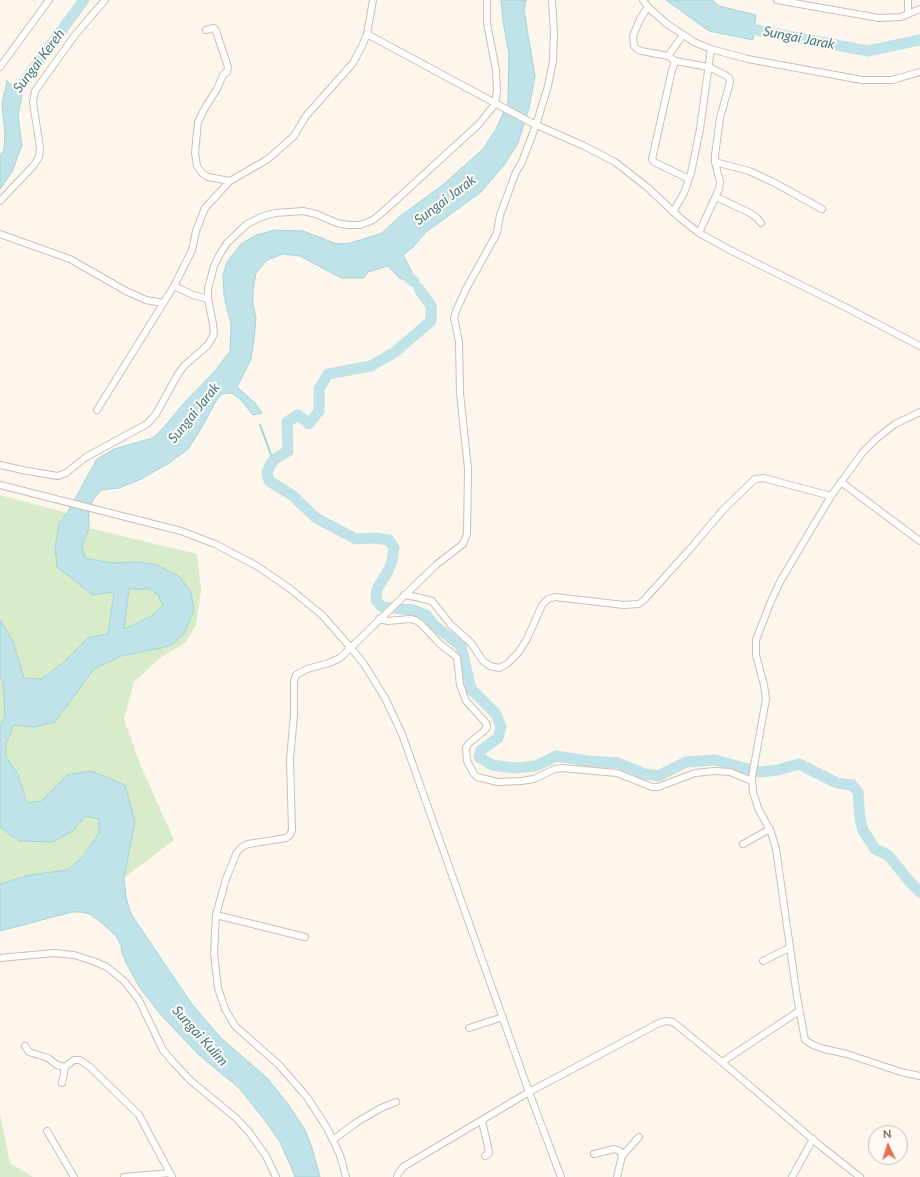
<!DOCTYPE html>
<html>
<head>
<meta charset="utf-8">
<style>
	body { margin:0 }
	#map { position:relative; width:920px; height:1177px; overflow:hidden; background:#fdf6ec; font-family:Lato,sans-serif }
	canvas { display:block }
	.north { position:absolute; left:868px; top:1125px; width:40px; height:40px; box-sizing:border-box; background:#fffaf3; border:1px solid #cabbb1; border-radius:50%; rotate:356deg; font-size:11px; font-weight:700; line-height:16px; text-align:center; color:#7a5c4d }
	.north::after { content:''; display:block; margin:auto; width:14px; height:18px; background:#e76f51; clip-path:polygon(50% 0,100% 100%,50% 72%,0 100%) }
</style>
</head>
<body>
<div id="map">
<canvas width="920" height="1177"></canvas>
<div class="north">N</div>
</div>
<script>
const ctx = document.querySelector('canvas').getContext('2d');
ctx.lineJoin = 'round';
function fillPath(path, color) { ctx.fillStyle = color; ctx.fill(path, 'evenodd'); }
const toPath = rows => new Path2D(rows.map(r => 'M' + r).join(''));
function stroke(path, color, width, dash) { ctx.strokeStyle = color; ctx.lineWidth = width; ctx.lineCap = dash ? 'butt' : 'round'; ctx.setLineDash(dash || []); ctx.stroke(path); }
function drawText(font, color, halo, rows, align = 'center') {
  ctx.font = font + ' Lato,sans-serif'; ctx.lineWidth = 4; ctx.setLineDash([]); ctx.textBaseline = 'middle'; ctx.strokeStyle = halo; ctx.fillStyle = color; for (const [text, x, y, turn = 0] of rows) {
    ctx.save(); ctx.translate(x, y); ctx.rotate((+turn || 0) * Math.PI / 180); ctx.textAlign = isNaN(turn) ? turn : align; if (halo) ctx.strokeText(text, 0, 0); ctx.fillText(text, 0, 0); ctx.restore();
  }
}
fillPath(toPath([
	[0,495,67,513,59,523,55,547,114,592,108,634,89,637,63,663,41,679,24,678,13,641,0,620],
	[89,528,197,554,201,591,196,625,185,643,160,658,134,682,124,719,140,764,174,840,124,878,135,821,92,771,67,775,41,801,27,803,18,774,6,757,6,744,14,725,34,727,55,722,94,669,121,656,170,646,184,634,136,562,112,563,85,558,82,546],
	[129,589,149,589,158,595,164,605,150,617,123,629],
	[0,678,3,682,5,716,0,727],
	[85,816,99,818,99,833,81,859,67,870,29,875,0,884,0,827,19,841,74,830],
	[0,1114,10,1163,33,1177,0,1177]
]), '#d8ecc9');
const water = toPath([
	[501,0,526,0,524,10,535,76,529,108,518,143,504,165,481,192,426,232,413,247,403,255,412,272,405,280,399,278,388,266,368,272,364,278,341,278,300,256,283,254,267,260,256,273,253,290,253,305,256,318,254,339,251,359,237,387,255,403,262,413,253,415,241,400,232,393,222,394,216,401,199,432,188,449,169,463,141,479,119,488,101,490,93,500,89,511,89,528,82,546,85,558,112,563,136,562,155,564,179,576,191,592,194,610,184,634,170,646,121,656,94,669,55,722,34,727,14,725,6,744,6,757,18,774,27,803,41,801,67,775,92,771,125,785,135,821,124,878,126,897,131,914,191,1003,220,1037,267,1078,288,1104,305,1130,311,1145,320,1177,295,1177,292,1169,280,1142,264,1119,239,1088,198,1054,161,1015,140,988,126,963,122,952,121,945,116,936,102,923,90,914,81,912,72,912,0,931,0,884,29,875,67,870,81,859,99,833,99,819,85,816,74,830,53,842,19,841,0,827,0,727,5,716,3,682,0,678,0,620,13,641,24,678,41,679,63,663,89,637,108,634,114,592,93,595,57,567,55,547,59,523,67,513,97,459,114,449,153,438,164,427,185,402,215,371,230,351,231,324,224,296,223,275,227,262,241,244,256,235,275,230,303,231,337,244,351,243,382,233,399,217,444,184,484,148,496,129,508,102,509,54,503,22,501,0],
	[129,589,149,589,158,595,163,606,150,617,124,629,129,589],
	[666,0,712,0,719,6,756,15,753,40,709,31,666,0],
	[7,81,22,95,18,116,22,145,12,172,0,189,0,155,4,150,5,134,2,104,7,81]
]);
fillPath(water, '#bfe3e8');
stroke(water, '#a5d3da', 1);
stroke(toPath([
	[260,425,273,460]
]), '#a5d3da', 2);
stroke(toPath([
	[740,27,868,51,920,40],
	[11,103,11,99,84,0],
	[397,265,414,282],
	[419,289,431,306,431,321,395,352,371,366,328,374,319,389,319,411,309,424,298,415,287,422,288,451,273,460,267,472,269,481,292,495,316,518,356,539,375,538,389,540,394,548,392,561,387,573,377,589,376,600,382,607,413,610,426,615,434,625,461,646,471,689,496,714,501,727,498,738,481,750,479,757,492,765,514,768,536,766,556,756,588,761,618,763,645,774,658,776,686,762,715,760,760,772,778,770,799,764,837,783,852,785,858,792,860,819,863,830,875,849,888,855,910,882,920,892]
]), '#bfe3e8', 11);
const minor = toPath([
	[643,0,648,7,667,24,694,42,711,49,748,59,862,80,892,80,920,72],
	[777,0,879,18,901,17,920,9],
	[908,0,908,13],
	[648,7,640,19,633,36,634,46,637,49,641,51,668,56,675,61,709,67,725,75,729,78,730,82,720,118,715,155,715,162,720,182,719,189,699,233],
	[206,30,214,28,216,31,228,67,227,72,223,75,217,89,205,108,198,122,195,153,197,166,202,173,208,177,230,181],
	[367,34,532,123,584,146,615,162,647,187,680,218,699,233,730,250,845,307,920,346],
	[668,56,683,35],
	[675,61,672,70,652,159,654,162,689,179],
	[0,67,49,0],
	[715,162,749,171,773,182,822,209],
	[716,197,750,213,757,218,761,223],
	[0,201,34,165,39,157,40,148,33,102,35,91,75,35,105,0],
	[673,212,684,193,691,173,700,129,711,49],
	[0,234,70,259,126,291,146,300,163,303],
	[174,286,193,295,208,299],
	[97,410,174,286,192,250,196,231,205,208,230,181,268,159,294,136,306,116,353,63,362,46,367,34,373,0],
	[920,412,895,424,876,439,863,452,831,496,781,580,771,601,756,640,756,655,764,685,766,699,752,777,753,792,758,808,771,832,776,849,797,997,805,1040,813,1045,824,1049,847,1054,901,1072,920,1076],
	[0,465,27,471,58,476,66,473,86,457,147,424,156,414,178,374,185,365,208,345,214,334,213,324,208,299,208,289,214,266,220,254,227,243,247,224,261,217,275,213,303,211,316,214,337,223,348,225,360,225,373,220,384,211,479,124,495,104,497,91,496,70,487,23,487,0],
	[841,482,920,541],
	[0,485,181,531,215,544,257,566,289,588,322,615,351,648,364,664,385,698,402,734,529,1092,561,1177],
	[404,595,416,597,432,601,451,625,471,643,483,661,490,666,499,668,507,664,518,653,527,639,542,605,548,599,555,597,624,605,639,604,644,600,690,549,723,510,755,479,764,478,831,496],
	[379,619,388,621,410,619,415,620,421,624,440,644,453,654,457,658,460,685,466,701,486,723,487,727,485,730,468,744,466,748,467,761,474,774,477,777,498,782,521,781,534,779,555,769,562,768,617,773,652,787,658,787,695,773,715,771,730,772,752,781],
	[743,844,770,829],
	[216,915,305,937],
	[0,958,54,953,74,955,93,961,107,967,125,982,139,1000,163,1050,174,1063,191,1081,236,1118,249,1132,266,1156,276,1177],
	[763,961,789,948],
	[469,1028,503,1017],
	[25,1046,29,1052,48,1058,57,1065,65,1067],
	[722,1062,799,1011],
	[62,1083,65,1067,74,1060,80,1060,90,1067,139,1115,172,1177],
	[482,1121,488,1147,489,1153,485,1156],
	[47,1131,74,1177],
	[333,1140,357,1122,381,1108,396,1102],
	[594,1154,614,1149,620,1151,622,1156,617,1177],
	[622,1156,639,1137],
	[124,1177,170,1173],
	[346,1177,340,1155,327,1128,307,1097,279,1065,235,1026,225,1009,218,988,214,953,216,915,226,879,237,852,242,847,248,844,286,838,290,835,292,830,290,759,294,715,294,681,296,675,307,669,329,663,340,658,436,565,463,544,467,534,468,469,460,393,459,342,454,318,456,311,466,289,497,233,500,215,516,172,522,162,536,125,548,86,553,61,554,32,552,0],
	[397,1177,398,1174,403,1167,529,1092,659,1023,666,1021,673,1022,717,1058,823,1148,860,1177],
	[792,1177,813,1139]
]);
stroke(minor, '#d1beb0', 8);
stroke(minor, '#fff', 6);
drawText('italic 14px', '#437c86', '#fffaf3', [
	["Sungai Jarak",799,38,11],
	["Sungai Kereh",39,61,-53],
	["Sungai Jarak",445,200,-37],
	["Sungai Jarak",194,413,-51],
	["Sungai Kulim",200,1036,48]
]);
</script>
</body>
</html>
